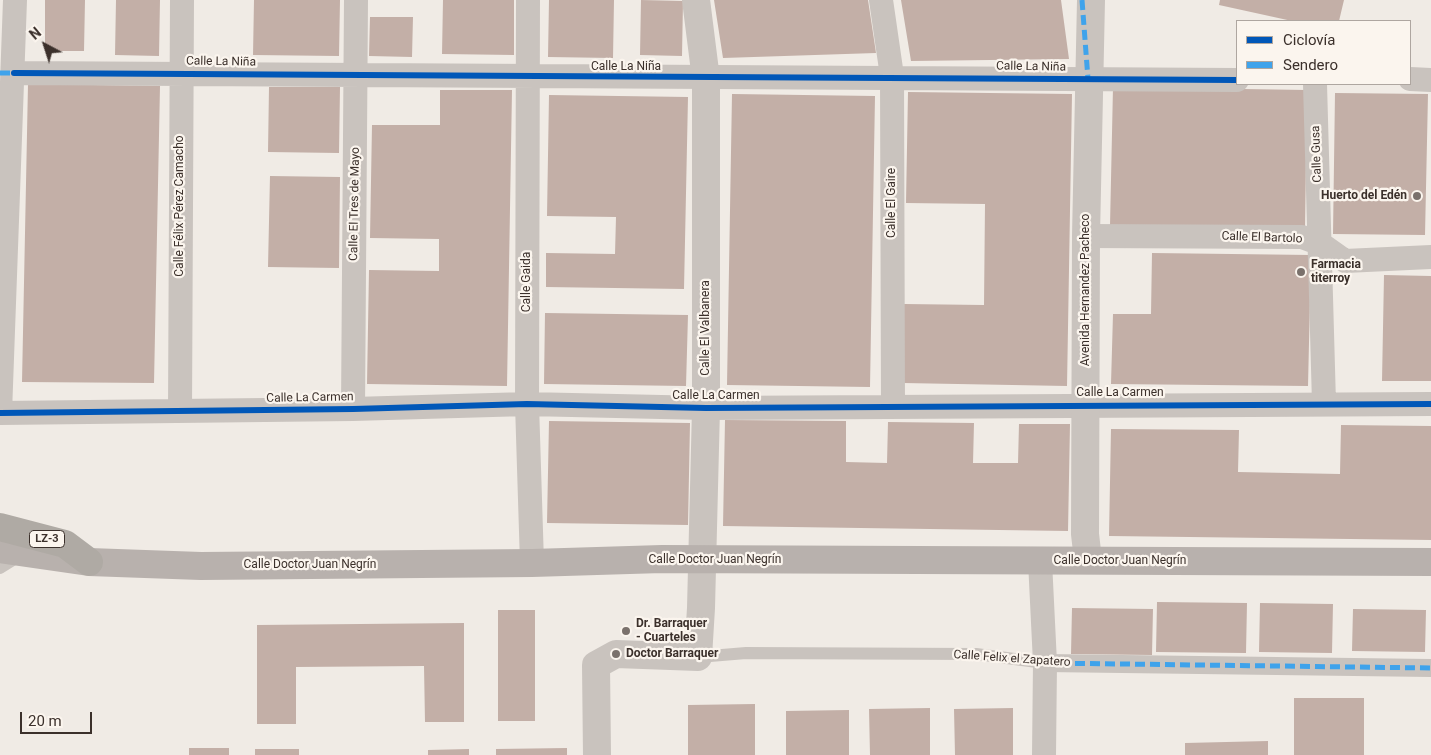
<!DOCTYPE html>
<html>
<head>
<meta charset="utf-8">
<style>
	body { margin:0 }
	#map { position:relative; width:1431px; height:755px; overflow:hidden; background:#f0ebe5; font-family:Roboto,sans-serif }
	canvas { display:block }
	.legend { position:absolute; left:1236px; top:20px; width:175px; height:65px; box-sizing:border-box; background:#fbf5ee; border:1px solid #aea6a0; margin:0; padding:6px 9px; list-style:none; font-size:15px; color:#3b302b }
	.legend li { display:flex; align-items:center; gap:10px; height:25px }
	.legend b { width:25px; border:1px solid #aea6a0 }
	.north { position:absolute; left:20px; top:20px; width:50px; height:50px; -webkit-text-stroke:4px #fbf5ee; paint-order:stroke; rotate:320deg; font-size:14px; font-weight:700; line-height:20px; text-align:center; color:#3b302b }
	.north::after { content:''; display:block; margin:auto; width:18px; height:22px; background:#3b302b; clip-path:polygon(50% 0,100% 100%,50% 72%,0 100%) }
	.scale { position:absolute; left:20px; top:712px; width:72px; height:22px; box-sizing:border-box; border:2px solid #3b302b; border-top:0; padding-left:6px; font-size:15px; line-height:18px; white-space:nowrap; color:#3b302b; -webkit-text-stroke:4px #fbf5ee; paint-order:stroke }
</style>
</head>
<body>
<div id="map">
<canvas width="1431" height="755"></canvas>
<ul class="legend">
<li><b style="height:6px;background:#0057b8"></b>Ciclovía</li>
<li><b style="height:6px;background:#3fa3eb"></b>Sendero</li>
</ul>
<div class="north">N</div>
<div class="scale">20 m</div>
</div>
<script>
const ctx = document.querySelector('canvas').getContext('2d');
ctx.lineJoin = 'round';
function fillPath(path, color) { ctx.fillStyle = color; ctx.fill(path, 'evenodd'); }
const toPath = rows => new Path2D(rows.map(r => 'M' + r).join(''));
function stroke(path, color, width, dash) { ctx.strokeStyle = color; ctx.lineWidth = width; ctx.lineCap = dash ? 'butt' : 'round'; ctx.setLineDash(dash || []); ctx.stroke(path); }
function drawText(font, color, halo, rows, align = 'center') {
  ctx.font = font + ' Roboto,sans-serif'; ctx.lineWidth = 4.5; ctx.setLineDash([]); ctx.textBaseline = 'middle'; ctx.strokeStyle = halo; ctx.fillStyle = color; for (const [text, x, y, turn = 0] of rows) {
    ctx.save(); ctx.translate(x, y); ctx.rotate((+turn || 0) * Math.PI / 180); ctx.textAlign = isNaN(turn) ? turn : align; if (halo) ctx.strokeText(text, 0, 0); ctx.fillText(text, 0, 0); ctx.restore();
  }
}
fillPath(toPath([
	[45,0,85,0,84,51,45,51],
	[116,0,160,0,159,56,115,55],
	[254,0,340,0,339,56,253,55],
	[443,0,514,0,514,55,442,54],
	[549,0,614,0,613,58,548,57],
	[641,0,683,1,682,56,640,55],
	[714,0,868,0,876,53,723,58],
	[901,0,1061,0,1069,59,911,61],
	[1220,0,1344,0,1339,21,1292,21,1219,5],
	[370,17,413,17,412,57,369,56],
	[28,84,160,86,154,383,22,382],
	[269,87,340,87,339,153,268,152],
	[1113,87,1307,90,1305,229,1110,226],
	[440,90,512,90,507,386,367,384,369,270,439,271,439,239,370,238,372,125,440,125],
	[908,92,1072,94,1067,386,903,383,904,304,984,305,985,204,906,203],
	[1335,93,1428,94,1425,235,1333,234],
	[732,94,875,96,870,387,727,385],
	[549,95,688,97,684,289,546,287,546,253,615,254,616,217,547,216],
	[270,176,340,177,339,268,268,267],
	[1152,253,1311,255,1308,386,1111,384,1113,314,1151,314],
	[1384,275,1431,276,1431,381,1382,381],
	[545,313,688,315,686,386,544,384],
	[725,420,846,421,846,462,887,463,888,422,974,423,973,463,1018,463,1019,424,1070,424,1068,531,723,526],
	[549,421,690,423,688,525,547,523],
	[1341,425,1431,426,1431,540,1109,536,1111,429,1239,430,1238,472,1340,474],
	[1157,602,1247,603,1246,653,1156,652],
	[1260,603,1333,604,1332,653,1259,652],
	[1072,608,1153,609,1152,655,1071,654],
	[1353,609,1426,610,1425,652,1352,651],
	[498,610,535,610,535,721,498,721],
	[464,623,464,722,425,722,424,666,296,667,296,724,257,724,257,625],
	[1294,698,1364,698,1364,755,1294,755],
	[755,704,755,755,688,755,688,705],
	[930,708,930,755,870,755,869,709],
	[1013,708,1013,755,955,755,954,709],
	[849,710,849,755,786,755,786,711],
	[1268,741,1268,755,1185,755,1185,743],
	[189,748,229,748,229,755,189,755],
	[567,748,567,755,496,755,496,749],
	[255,749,299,749,299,755,255,755],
	[469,749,469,755,428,755,428,750]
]), '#c3afa7');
stroke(toPath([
	[0,568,21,555],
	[698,657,746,653,976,654,1045,663]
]), '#c9c3be', 12);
stroke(toPath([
	[1045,663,1431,668]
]), '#c9c3be', 18);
stroke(toPath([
	[528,0,527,404,532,563],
	[881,0,892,76,893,407],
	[14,73,1237,80],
	[1410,79,1431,80],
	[1315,84,1324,403],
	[1086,236,1302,237,1321,244,1345,261,1431,257],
	[353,409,356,0],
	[180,411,182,0],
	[0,413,353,409,527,404,706,408,1431,404],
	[0,413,15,0],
	[1040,561,1045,663,1044,755]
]), '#c9c3be', 24);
stroke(toPath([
	[1088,560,1085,534,1086,236,1091,0],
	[597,755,596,665,616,654,698,657,701,608,706,408,706,79,696,0]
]), '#c9c3be', 28);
stroke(toPath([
	[0,549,89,562,201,566,532,563,662,559,1431,562]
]), '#b8b1ad', 28);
stroke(toPath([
	[0,527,65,544,89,562]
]), '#afaaa4', 28);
stroke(toPath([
	[1082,0,1088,79],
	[0,73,14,73],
	[1045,663,1431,668]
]), '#3fa3eb', 5, [10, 5]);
stroke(toPath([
	[14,73,1237,80],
	[0,413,353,409,527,404,706,408,1431,404]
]), '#0057b8', 6);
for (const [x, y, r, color] of [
	[1417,196,5,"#7a716c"],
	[1301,272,5,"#7a716c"],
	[626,631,5,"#7a716c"],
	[616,654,5,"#7a716c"]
]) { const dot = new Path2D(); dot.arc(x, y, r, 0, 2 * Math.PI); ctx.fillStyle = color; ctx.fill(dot); stroke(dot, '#fbf5ee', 2); }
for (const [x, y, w] of [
	[47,539,35]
]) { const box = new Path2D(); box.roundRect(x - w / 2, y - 8.5, w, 17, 4); ctx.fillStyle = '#fbf5ee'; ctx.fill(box); stroke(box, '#3b302b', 1); }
drawText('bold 11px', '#3b302b', null, [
	["LZ-3",47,539]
]);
drawText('12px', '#3b302b', '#fbf5ee', [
	["Calle La Niña",221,62,1],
	["Calle La Niña",626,67],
	["Calle La Niña",1031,67,1],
	["Calle Gusa",1317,154,-92],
	["Calle El Gaire",892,203,-90],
	["Calle El Tres de Mayo",355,204,-89],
	["Calle Félix Pérez Camacho",180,206,-90],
	["Calle El Bartolo",1262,238,2],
	["Calle Gaida",527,282,-90],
	["Avenida Hernandez Pacheco",1086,290,-90],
	["Calle El Valbanera",706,328,-90],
	["Calle La Carmen",1120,393],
	["Calle La Carmen",716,396],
	["Calle La Carmen",310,398,-1],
	["Calle Doctor Juan Negrín",715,560],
	["Calle Doctor Juan Negrín",1120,561],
	["Calle Doctor Juan Negrín",310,565],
	["Calle Felix el Zapatero",1012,659,4]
]);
drawText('bold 12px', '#3b302b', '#fbf5ee', [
	["Huerto del Edén",1407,196,"right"],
	["Farmacia",1311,265],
	["titerroy",1311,279],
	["Dr. Barraquer",636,624],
	["- Cuarteles",636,638],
	["Doctor Barraquer",626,654]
], 'left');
</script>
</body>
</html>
